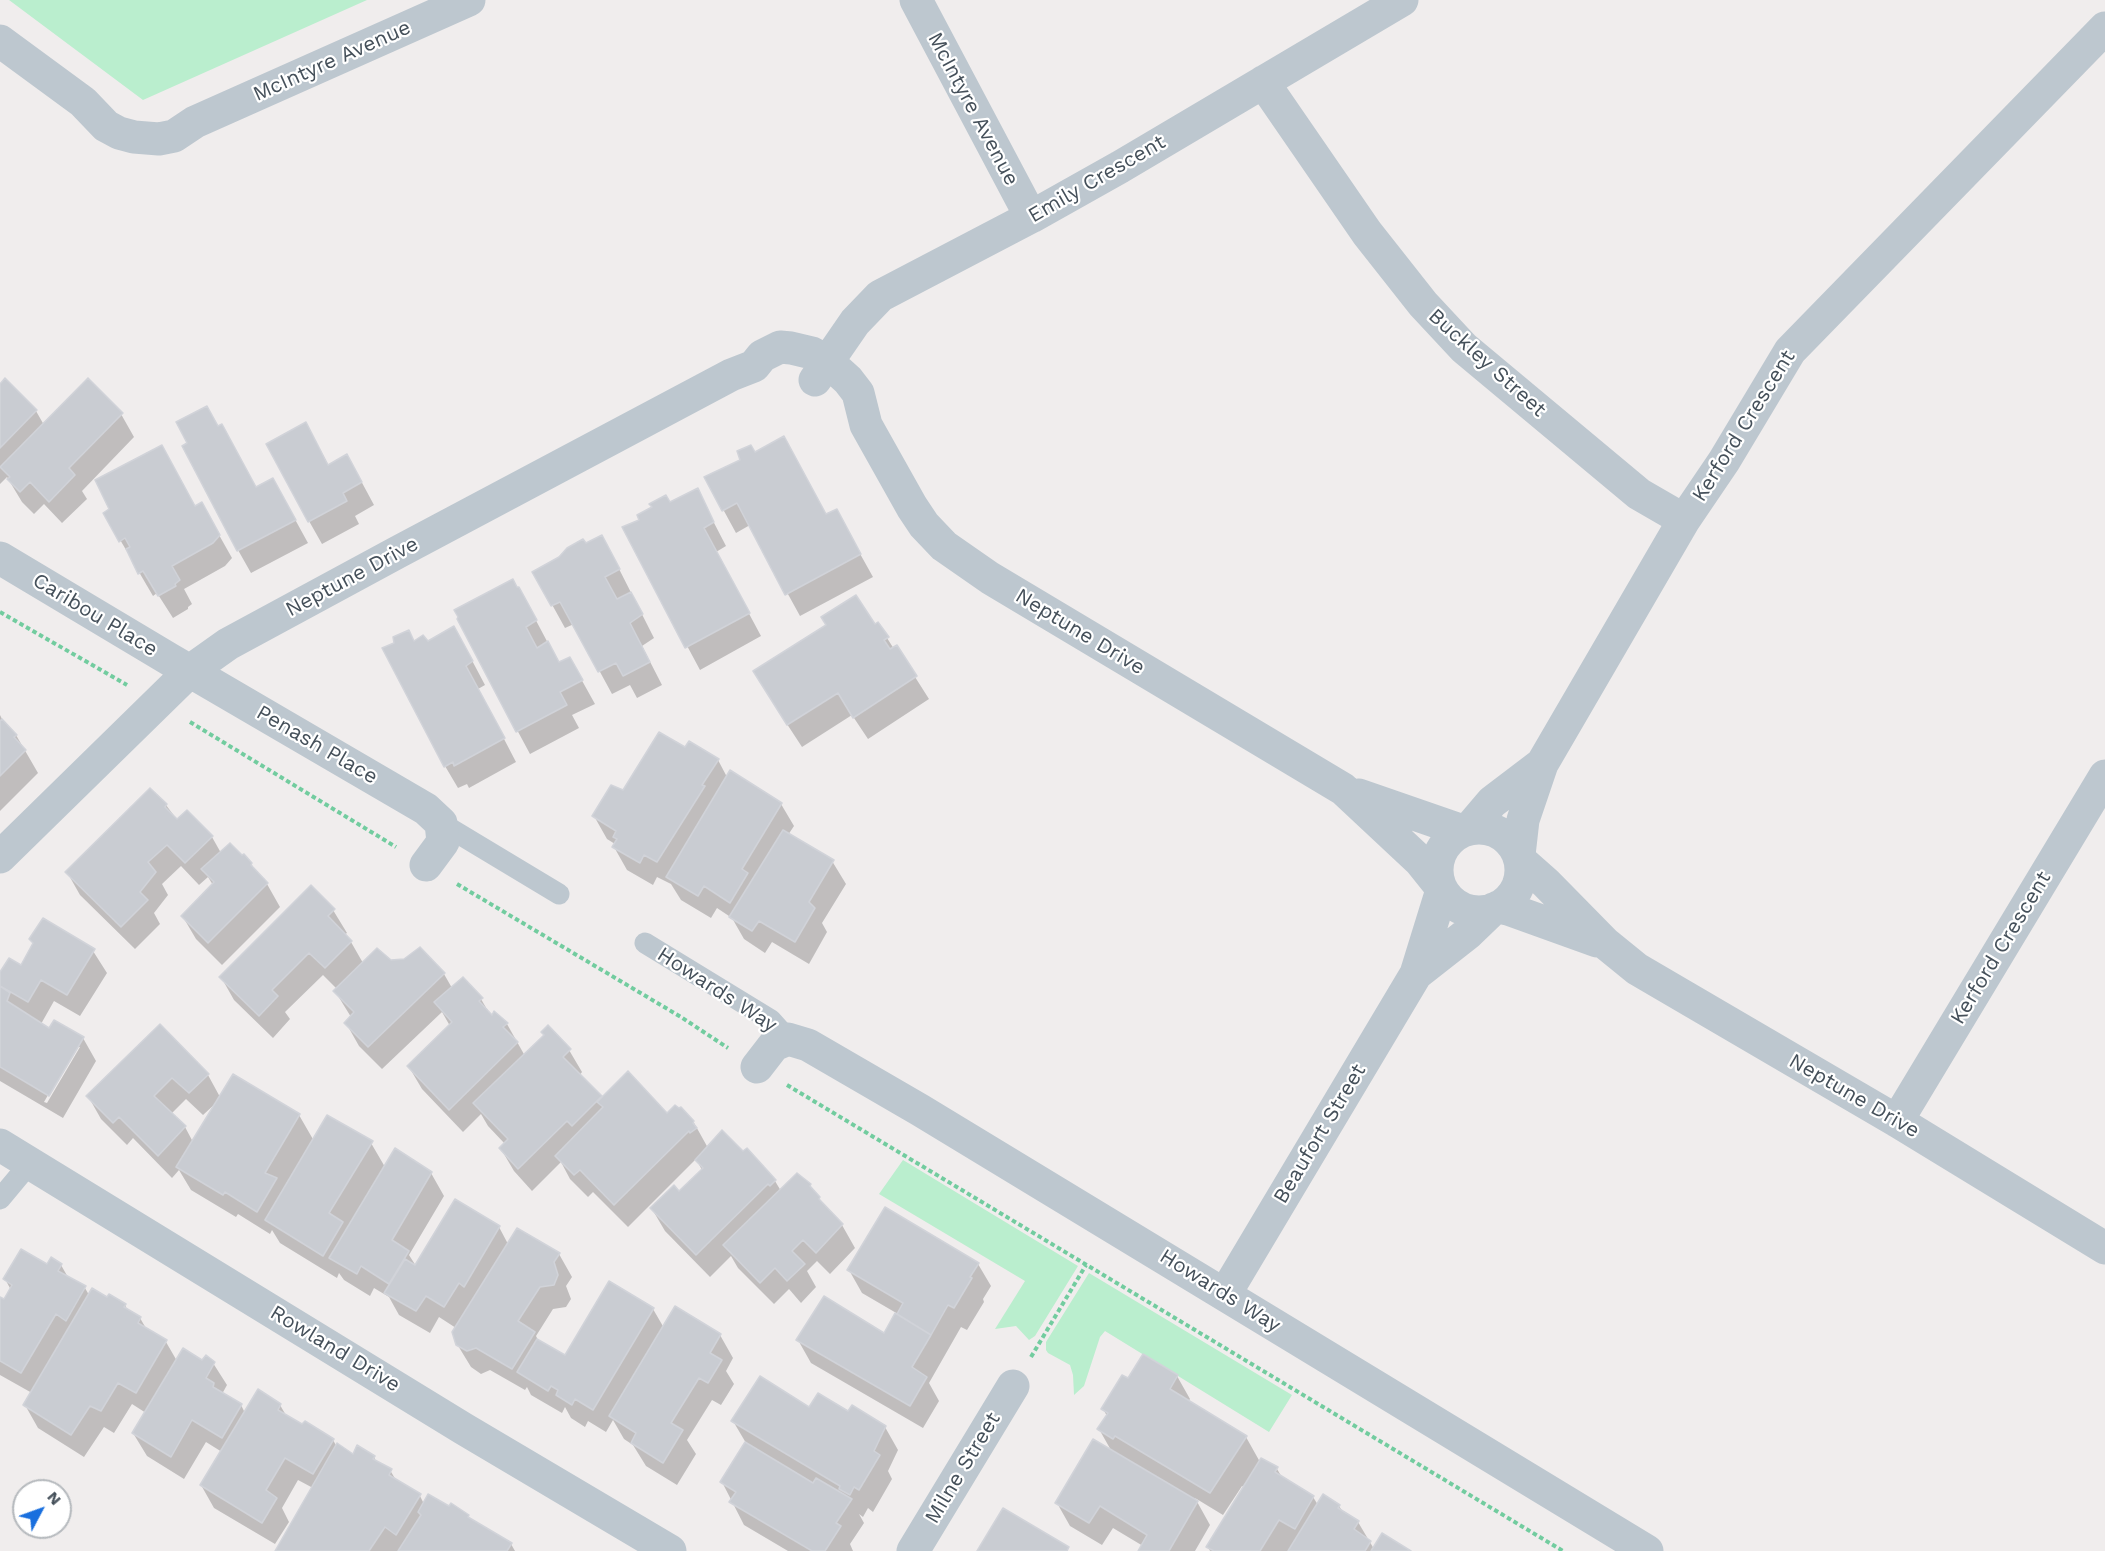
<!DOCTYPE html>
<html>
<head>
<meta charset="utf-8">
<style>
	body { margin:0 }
	#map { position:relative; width:2105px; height:1551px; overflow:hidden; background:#f0eded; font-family:"Work Sans",sans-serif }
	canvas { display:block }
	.north { position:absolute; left:12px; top:1479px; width:60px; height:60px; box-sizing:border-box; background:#fff; border:2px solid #b5b9bd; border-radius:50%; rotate:49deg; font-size:16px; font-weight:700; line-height:24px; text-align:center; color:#45505a }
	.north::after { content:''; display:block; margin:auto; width:21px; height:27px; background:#196fde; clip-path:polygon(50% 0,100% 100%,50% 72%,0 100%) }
</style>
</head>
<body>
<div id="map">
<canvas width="2105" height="1551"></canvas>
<div class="north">N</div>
</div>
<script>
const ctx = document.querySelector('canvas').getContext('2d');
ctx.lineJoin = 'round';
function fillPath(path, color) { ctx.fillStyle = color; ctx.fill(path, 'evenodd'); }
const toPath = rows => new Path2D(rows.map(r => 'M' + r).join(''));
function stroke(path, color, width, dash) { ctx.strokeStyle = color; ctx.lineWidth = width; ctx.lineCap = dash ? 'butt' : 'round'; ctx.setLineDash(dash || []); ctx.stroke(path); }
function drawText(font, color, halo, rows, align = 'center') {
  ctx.font = font + ' "Work Sans",sans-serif'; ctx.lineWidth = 4.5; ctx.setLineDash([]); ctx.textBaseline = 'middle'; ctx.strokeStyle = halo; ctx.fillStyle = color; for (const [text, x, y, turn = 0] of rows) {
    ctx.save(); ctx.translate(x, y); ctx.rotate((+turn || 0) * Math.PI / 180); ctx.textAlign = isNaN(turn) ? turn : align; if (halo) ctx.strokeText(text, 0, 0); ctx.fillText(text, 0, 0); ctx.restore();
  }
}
fillPath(toPath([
	[9,0,367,0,143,100],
	[903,1160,1078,1266,1035,1336,1029,1340,1016,1326,995,1329,1025,1281,879,1194],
	[1089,1273,1292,1395,1269,1432,1105,1331,1100,1337,1084,1386,1074,1395,1073,1375,1070,1365,1048,1353,1046,1350,1046,1342]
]), '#baeece');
fillPath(toPath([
	[5,380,36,411,44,425,121,414,134,437,82,491,87,499,62,523,44,504,34,514,22,502,7,477,0,484,0,386],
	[306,424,329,466,360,479,374,505,355,516,359,524,322,544,309,521],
	[755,454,849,534,873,577,800,616,750,525,736,533,706,478],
	[256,488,286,503,308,543,251,573,238,550],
	[697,490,726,546,716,552,761,636,700,670,624,528,641,521,653,508,670,504],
	[195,507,214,526,232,558,225,566,184,589,192,604,188,607,188,609,173,618,157,593,153,596,105,514],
	[614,559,654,638,642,646,662,685,637,698,630,685,612,694,574,624,565,628,534,572],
	[531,611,559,664,570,659,595,704,572,715,579,728,530,754,458,620],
	[828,626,875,627,887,638,894,649,896,647,929,699,868,739,852,715,802,747,768,695],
	[414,643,467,651,485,685,478,689,516,762,469,788,467,784,458,788,445,766],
	[0,715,5,725,16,735,38,773,0,811],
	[686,749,718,760,727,777,781,804,794,826,788,835,832,861,846,884,822,923,827,932,809,964,772,942,765,953,744,939,732,918,717,908,711,918,681,900,671,884,657,877,653,885,627,870,614,847,615,844,607,839,594,816,624,792],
	[166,805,178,821,212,837,221,853,251,863,256,873,267,884,280,907,222,965,196,939,183,917,213,885,208,877,199,885,181,866,162,884,168,895,154,913,160,924,135,949,80,895,67,872],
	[333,910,347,933,344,935,351,942,363,963,405,961,420,949,444,974,452,988,481,999,492,1018,495,1014,507,1024,525,1056,569,1050,582,1072,579,1076,602,1099,693,1121,708,1148,742,1153,747,1150,775,1181,781,1191,810,1185,825,1208,842,1225,855,1248,830,1274,817,1261,807,1271,816,1287,801,1303,789,1289,774,1304,738,1268,731,1256,710,1277,665,1231,652,1209,679,1193,702,1170,696,1159,628,1227,593,1192,588,1197,570,1179,561,1162,532,1191,514,1171,501,1149,505,1144,488,1126,481,1114,463,1132,422,1089,409,1067,450,1026,442,1012,382,1069,359,1046,346,1023,351,1017,335,991,337,989,323,975,285,1012,290,1019,273,1038,234,1000,221,977],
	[30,939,93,951,107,973,80,1016,54,1001,41,1024,50,1030,83,1038,96,1061,63,1118,0,1081,0,974,21,967,34,945],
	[76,1047,80,1047,47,1103,44,1102],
	[160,1026,208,1075,220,1097,299,1115,314,1141,371,1143,385,1167,431,1173,444,1196,409,1255,416,1266,499,1227,508,1244,559,1254,572,1277,566,1286,571,1299,566,1307,553,1309,536,1336,539,1342,566,1357,653,1309,664,1328,720,1335,733,1358,726,1371,734,1384,721,1405,712,1400,687,1440,696,1454,677,1485,646,1466,633,1445,624,1439,613,1420,606,1432,588,1421,585,1427,571,1418,565,1407,562,1413,531,1395,527,1387,525,1390,490,1370,481,1374,471,1367,457,1344,456,1328,439,1317,430,1333,399,1315,389,1297,374,1288,370,1296,344,1280,339,1273,337,1278,280,1243,272,1230,270,1234,238,1214,236,1217,191,1190,179,1170,172,1178,133,1138,127,1145,101,1119,88,1096],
	[186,1099,203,1115,216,1103,193,1142,185,1127,171,1114],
	[978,1264,991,1286,983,1299,984,1302,967,1330,961,1327,929,1383,939,1401,923,1428,811,1363,798,1340,884,1335,898,1314,862,1293,849,1270],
	[61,1265,69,1279,85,1288,89,1295,125,1305,128,1311,140,1318,147,1330,166,1342,177,1361,213,1363,227,1385,222,1394,241,1405,245,1413,280,1405,287,1417,333,1440,337,1447,354,1456,374,1457,377,1463,390,1470,397,1482,420,1496,424,1504,468,1516,470,1520,511,1544,515,1551,277,1551,313,1488,298,1480,282,1508,289,1522,275,1544,214,1508,201,1485,222,1452,206,1442,184,1479,147,1456,133,1433,146,1413,132,1404,114,1433,104,1427,84,1457,38,1428,25,1405,32,1393,0,1375,0,1299,4,1301,11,1290,5,1279,48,1266],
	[1177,1376,1190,1399,1188,1402,1246,1437,1260,1462,1277,1469,1283,1479,1313,1497,1318,1505,1339,1506,1343,1512,1358,1522,1374,1549,1408,1551,1210,1551,1208,1547,1244,1487,1242,1486,1223,1515,1195,1498,1210,1525,1195,1551,1140,1551,1143,1546,1113,1528,1102,1545,1070,1526,1057,1503,1112,1452,1099,1429,1107,1416,1103,1409,1128,1380],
	[810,1409,848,1413,885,1427,898,1450,888,1471,892,1479,873,1512,868,1508,863,1517,859,1514,864,1523,850,1544,853,1551,788,1551,744,1525,722,1482,746,1443,733,1421]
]), '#0003');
const building = toPath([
	[5,378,37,410,0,448,0,384,5,378],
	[88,378,123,413,69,468,75,475,49,502,30,482,20,492,7,479,10,477,0,467,88,378],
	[207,406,218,426,222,424,256,487,273,478,296,520,237,551,182,446,187,443,176,422,207,406],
	[306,422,328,465,347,454,362,482,343,493,347,501,308,522,266,444,306,422],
	[784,436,826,514,837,509,861,554,785,595,737,503,722,511,704,477,740,460,737,451,751,445,755,452,784,436],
	[162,445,195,506,202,502,220,535,213,543,172,566,180,580,175,584,176,586,158,596,143,571,138,574,126,549,130,547,125,538,119,542,103,513,109,509,95,480,162,445],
	[698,488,714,522,704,528,750,613,685,648,622,527,639,520,637,515,652,507,649,504,666,495,670,502,698,488],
	[602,535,620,569,605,577,617,599,631,592,643,614,630,623,650,662,623,676,616,663,598,672,560,602,551,606,532,572,559,557,567,548,583,539,586,543,602,535],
	[513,579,517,587,519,587,537,620,526,627,537,648,548,641,559,662,570,657,583,680,560,692,567,705,516,732,457,619,458,617,454,610,513,579],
	[856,595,875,624,878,622,889,637,884,640,890,649,897,645,917,676,853,718,838,693,787,725,753,671,826,625,821,617,856,595],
	[454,626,473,661,466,666,505,738,454,766,453,762,444,767,382,648,394,643,393,637,409,630,414,641,423,635,428,641,454,626],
	[2,719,17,735,14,737,26,750,0,776,0,721,2,719],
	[659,732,685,747,689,741,719,759,702,785,705,786,657,862,644,855,640,863,612,847,617,839,613,837,616,831,592,816,611,785,623,790,659,732],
	[730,770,782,803,742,869,748,873,730,903,704,886,698,896,666,877,730,770],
	[150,788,167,804,165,807,177,819,187,810,213,836,185,863,167,845,148,862,156,872,140,892,148,900,121,927,65,872,150,788],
	[783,830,834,860,809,902,815,908,795,942,759,921,752,931,729,917,783,830],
	[230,843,242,855,244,854,252,863,251,865,268,883,208,943,181,916,214,882,201,869,230,843],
	[311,885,335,909,328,916,352,941,325,968,309,953,272,990,278,996,259,1016,219,977,311,885],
	[43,918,95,949,67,995,41,980,28,1002,0,986,0,972,9,958,21,965,33,943,29,939,43,918],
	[420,947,445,973,368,1047,344,1023,354,1012,333,991,377,948,391,960,404,959,420,947],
	[463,977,483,998,479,1001,492,1015,494,1011,508,1023,503,1027,518,1042,449,1110,407,1066,452,1022,434,1002,463,977],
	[0,986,10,993,7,1001,49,1028,54,1020,84,1037,49,1096,0,1067,0,986],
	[160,1024,209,1074,189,1093,172,1078,154,1096,186,1126,158,1156,119,1117,113,1123,86,1096,160,1024],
	[548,1025,571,1049,563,1057,602,1096,572,1126,567,1121,518,1169,499,1148,508,1139,473,1103,544,1035,541,1032,548,1025],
	[628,1071,667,1113,675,1105,679,1108,681,1107,694,1121,693,1123,697,1128,690,1133,689,1131,614,1205,580,1170,574,1175,555,1156,603,1107,597,1102,628,1071],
	[233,1074,300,1114,265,1173,277,1178,257,1212,225,1192,223,1195,176,1167,233,1074],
	[327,1115,373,1141,329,1213,343,1222,323,1256,265,1220,327,1115],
	[722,1130,743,1151,747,1148,776,1180,770,1186,768,1184,696,1255,650,1208,674,1185,679,1191,703,1168,695,1160,722,1130],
	[395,1148,432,1172,392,1240,409,1251,389,1284,361,1266,357,1274,329,1258,395,1148],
	[797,1173,811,1184,810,1186,820,1197,819,1199,843,1224,816,1253,803,1240,792,1251,805,1264,787,1281,775,1268,760,1283,723,1245,797,1173],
	[455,1199,500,1226,464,1287,459,1283,444,1307,426,1296,416,1311,384,1293,405,1259,415,1265,455,1199],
	[885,1207,979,1263,970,1277,972,1278,954,1308,948,1305,931,1335,897,1314,903,1303,847,1270,885,1207],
	[517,1228,560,1253,554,1262,558,1275,554,1285,540,1287,518,1321,535,1332,512,1369,476,1348,467,1351,456,1345,452,1332,517,1228],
	[21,1249,47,1264,51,1257,62,1264,58,1271,86,1286,66,1321,56,1314,21,1373,0,1361,0,1297,4,1299,12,1285,3,1279,21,1249],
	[609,1281,654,1308,593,1410,575,1399,572,1405,556,1395,558,1390,551,1386,548,1391,517,1372,537,1339,565,1355,609,1281],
	[92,1288,107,1297,109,1294,126,1304,124,1307,141,1317,138,1323,167,1340,136,1393,118,1383,101,1411,90,1406,71,1435,23,1405,92,1288],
	[824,1296,884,1333,895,1313,931,1335,912,1367,927,1377,910,1406,796,1340,824,1296],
	[675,1306,721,1334,710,1353,722,1360,708,1383,699,1378,671,1423,683,1430,663,1463,631,1443,636,1433,609,1416,675,1306],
	[183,1348,202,1360,206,1355,215,1362,206,1378,214,1383,213,1387,242,1404,222,1438,192,1420,171,1457,132,1433,183,1348],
	[1143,1354,1178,1375,1170,1389,1247,1436,1210,1493,1115,1436,1113,1439,1097,1429,1108,1413,1101,1409,1122,1375,1128,1378,1143,1354],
	[760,1376,809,1407,818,1393,848,1411,852,1405,886,1426,874,1451,880,1455,859,1490,854,1487,850,1495,839,1489,840,1486,731,1421,760,1376],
	[258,1389,281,1404,278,1410,302,1424,305,1421,334,1439,313,1474,285,1458,266,1490,277,1498,262,1523,200,1485,258,1389],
	[1093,1439,1198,1501,1169,1551,1138,1551,1147,1535,1100,1506,1089,1523,1055,1503,1093,1439],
	[745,1442,813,1483,816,1478,852,1499,836,1523,841,1526,825,1551,812,1551,729,1502,736,1492,720,1482,745,1442],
	[337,1443,353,1454,357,1445,375,1456,373,1459,392,1469,389,1475,421,1494,396,1535,385,1527,369,1551,275,1551,337,1443],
	[1261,1458,1278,1467,1275,1472,1314,1496,1295,1529,1279,1520,1260,1551,1214,1551,1206,1547,1261,1458],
	[428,1494,449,1506,451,1503,469,1515,468,1517,512,1543,507,1551,398,1551,421,1515,418,1512,428,1494],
	[1323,1494,1340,1505,1338,1508,1359,1521,1354,1529,1371,1541,1365,1551,1288,1551,1323,1494],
	[1003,1508,1069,1547,1067,1551,977,1551,1003,1508],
	[1382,1533,1411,1551,1371,1551,1382,1533]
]);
fillPath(building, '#c9ccd2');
stroke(building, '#d1d3d9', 1.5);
stroke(toPath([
	[0,612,127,685],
	[190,722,396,847],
	[457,884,681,1017,728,1048],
	[787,1085,1563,1551],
	[1031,1357,1086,1265]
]), '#72cc9f', 4, [4.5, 3]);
stroke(toPath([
	[441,823,559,894],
	[645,943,771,1020,788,1039],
	[0,1199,30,1163]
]), '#bdc7cf', 21);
stroke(toPath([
	[916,0,1031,217],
	[0,41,83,102,106,126,119,133,134,137,159,139,174,136,195,122,469,0],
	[1263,82,1367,233,1423,304,1464,348,1639,494,1684,520],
	[815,380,855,322,880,296,1031,217,1120,167,1402,0],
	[0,558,169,659,426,809,441,823,443,842,426,865],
	[1359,795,1463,831],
	'1437 870a42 42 0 1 1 84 0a42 42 0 1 1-84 0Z',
	[1469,829,1492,802,1542,764],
	[1519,855,1523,820,1542,764,1684,520,1724,461,1790,351,2105,28],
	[0,857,190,671,228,644,398,552,731,375,754,366,762,356,780,347,791,348,812,353,827,361,848,380,858,393,866,425,912,507,924,525,944,546,990,578,1343,789,1420,861,1440,886],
	[1520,860,1546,883,1605,943,1637,969,1897,1121,2105,1248],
	[1498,907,1508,909,1597,941],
	[1416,974,1467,934,1493,909],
	[757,1067,774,1045,788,1039,808,1045,920,1110,1647,1551],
	[1897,1121,2105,776],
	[0,1145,464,1429,670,1551],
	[1225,1294,1416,974,1442,890],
	[913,1551,1013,1386]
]), '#bdc7cf', 33);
drawText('21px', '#45505a', '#fff', [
	["McIntyre Avenue",332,61,-24],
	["McIntyre Avenue",973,109,62],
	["Emily Crescent",1097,179,-30],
	["Buckley Street",1487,363,42],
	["Kerford Crescent",1744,426,-58],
	["Neptune Drive",352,577,-28],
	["Caribou Place",95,615,31],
	["Neptune Drive",1080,632,31],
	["Penash Place",317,745,30],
	["Kerford Crescent",2001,948,-59],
	["Howards Way",717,990,33],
	["Neptune Drive",1854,1096,30],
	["Beaufort Street",1320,1134,-59],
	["Howards Way",1220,1291,32],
	["Rowland Drive",335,1349,31],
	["Milne Street",963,1468,-59]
]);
</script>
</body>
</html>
